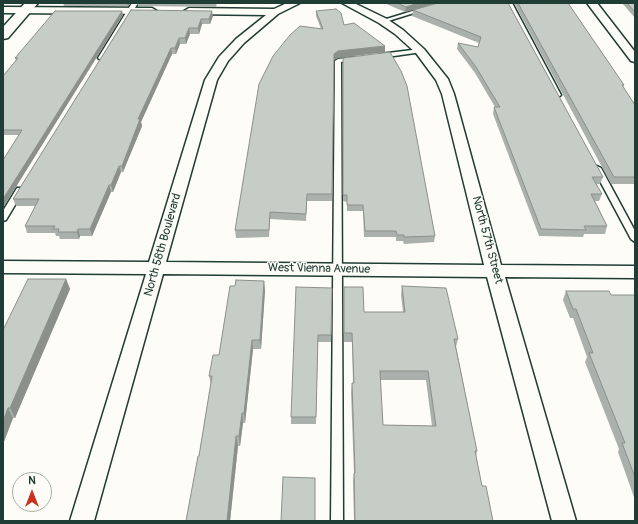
<!DOCTYPE html>
<html>
<head>
<meta charset="utf-8">
<style>
	body { margin:0 }
	#map { position:relative; width:638px; height:524px; overflow:hidden; background:#fdfcf7; font-family:Pangolin,sans-serif }
	canvas { display:block }
	.frame { position:absolute; inset:0; border:4px solid #1f3d34; pointer-events:none }
	.north { position:absolute; left:12px; top:472px; width:40px; height:40px; box-sizing:border-box; background:#fdfcf7; border:1px solid #a4b0a9; border-radius:50%; rotate:0deg; font-size:11px; font-weight:700; line-height:16px; text-align:center; color:#1f3d34 }
	.north::after { content:''; display:block; margin:auto; width:14px; height:18px; background:#c8321e; clip-path:polygon(50% 0,100% 100%,50% 72%,0 100%) }
</style>
</head>
<body>
<div id="map">
<canvas width="638" height="524"></canvas>
<div class="frame"></div>
<div class="north">N</div>
</div>
<script>
const ctx = document.querySelector('canvas').getContext('2d');
ctx.lineJoin = 'round';
const toPath = rows => new Path2D(rows.map(r => 'M' + r).join(''));
function stroke(path, color, width, dash) { ctx.strokeStyle = color; ctx.lineWidth = width; ctx.lineCap = dash ? 'butt' : 'round'; ctx.setLineDash(dash || []); ctx.stroke(path); }
function fillPath(path, color) { ctx.fillStyle = color; ctx.fill(path, 'evenodd'); }
function drawText(font, color, halo, rows, align = 'center') {
  ctx.font = font + ' Pangolin,sans-serif'; ctx.lineWidth = 3; ctx.setLineDash([]); ctx.textBaseline = 'middle'; ctx.strokeStyle = halo; ctx.fillStyle = color; for (const [text, x, y, turn = 0] of rows) {
    ctx.save(); ctx.translate(x, y); ctx.rotate((+turn || 0) * Math.PI / 180); ctx.textAlign = isNaN(turn) ? turn : align; if (halo) ctx.strokeText(text, 0, 0); ctx.fillText(text, 0, 0); ctx.restore();
  }
}
const service = toPath([
	[132,3,138,3,104,58,99,59,98,58,132,3],
	[506,3,512,3,561,95,560,96,555,95,506,3],
	[422,8,427,9,385,22,380,21,422,8],
	[420,49,423,51,422,52,380,58,377,56,380,54,420,49],
	[353,57,355,58,355,60,341,62,343,521,331,521,335,61,338,59,353,57],
	[594,166,597,166,601,168,635,231,635,242,631,239,593,168,594,166],
	[17,188,23,188,24,190,6,220,3,221,3,211,17,188]
]);
const minor = toPath([
	[287,3,300,3,278,14,244,43,228,61,217,80,166,262,484,265,442,94,436,80,416,53,395,34,379,23,342,3,354,3,387,19,403,30,424,49,448,79,454,94,501,265,635,266,635,278,505,277,576,521,552,521,487,277,163,274,94,521,70,521,146,274,3,273,3,261,149,262,205,80,219,57,236,39,266,15,189,14,184,11,189,8,274,9,287,3],
	[587,3,597,3,635,52,635,62,631,61,587,3],
	[3,7,152,8,157,11,152,14,3,13,3,7]
]);
const secondary = toPath([
	[25,3,38,3,8,38,3,39,3,27,25,3]
]);
stroke(service, '#1f3d34', 3);
stroke(minor, '#1f3d34', 3);
stroke(secondary, '#1f3d34', 3);
fillPath(service, '#fdfcf7');
fillPath(minor, '#fdfcf7');
fillPath(secondary, '#fdfcf7');
fillPath(toPath([
	[63,3,131,3,128,6,64,6],
	[137,3,217,3,216,7,138,6],
	[384,3,438,3,405,12],
	[508,3,603,177,600,184,596,184,602,194,599,201,595,201,607,226,605,234,584,234,583,237,539,236,493,114,494,107,495,107,475,73,457,49,458,43,478,47,479,43,412,16,413,10],
	[514,3,568,3,624,85,623,87,635,105,635,184,611,184],
	[622,3,635,3,635,18],
	[131,10,213,16,210,24,202,24,199,34,190,34,186,44,180,44,176,54,172,54,141,122,142,126,123,172,121,172,113,192,111,192,92,236,80,236,79,239,60,239,59,236,56,236,55,233,27,233,25,226,35,206,16,206,13,199],
	[316,11,385,46,385,52,338,58,334,60,332,201,307,201,306,221,270,219,269,237,236,238,235,230,321,29,316,16],
	[123,15,4,206,3,206,3,160,19,135,3,135,3,76,16,61,15,58],
	[343,58,435,236,434,242,404,244,403,241,396,241,396,237,364,237,363,211,347,211,347,202,343,201],
	[66,279,70,289,15,418,13,418,3,444,3,330],
	[264,281,265,291,261,349,253,349,245,423,243,423,240,446,238,446,230,521,186,521,199,456,211,384,209,376,219,355,235,286],
	[402,286,458,339,456,347,477,451,476,456,482,486,493,521,354,521,353,481,354,473,351,392,352,383,353,383,352,342,344,342,344,287,364,312,403,312,401,295],
	[380,380,426,380,432,426,383,425],
	[332,288,331,342,318,342,316,424,291,424,291,417],
	[566,291,611,295,635,295,635,500,618,452,619,449,585,362,587,357,573,318,570,318,563,300]
]), '#aab0ab');
fillPath(toPath([
	[127,3,131,3,128,6],
	[418,3,438,3,405,12,406,7],
	[122,11,123,15,4,206,3,204,3,199],
	[212,11,213,16,210,24,209,19],
	[201,19,202,24,199,34,198,28],
	[189,28,190,34,186,44,185,38],
	[179,38,180,44,176,54,175,48],
	[385,46,385,52,338,58,334,60,334,54,338,51],
	[171,48,172,54,141,122,142,126,123,172,122,166,138,119],
	[119,166,121,172,113,192,111,185],
	[109,185,111,192,92,236,90,229],
	[78,229,80,236,79,239,77,232],
	[66,279,70,289,15,418,10,408],
	[264,281,265,291,261,349,260,340],
	[252,340,253,349,245,423,244,413],
	[8,408,13,418,3,444,3,421],
	[242,413,243,423,240,446,239,436],
	[236,436,238,446,230,521,227,521]
]), '#8b908b');
const building = toPath([
	[397,3,418,3,406,7,397,3],
	[438,3,508,3,603,177,592,177,602,194,591,194,607,226,584,226,586,230,541,229,494,107,500,107,476,67,458,43,478,47,481,37,413,10,438,3],
	[518,3,568,3,624,85,622,85,635,105,635,177,614,177,518,3],
	[627,3,635,3,635,12,627,3],
	[336,9,341,13,344,25,354,23,385,46,338,51,334,54,332,194,307,194,306,214,270,212,269,230,235,230,259,84,273,56,290,35,300,26,323,29,316,11,336,9],
	[131,10,212,11,209,19,201,19,198,28,189,28,185,38,179,38,175,48,171,48,138,119,140,119,122,166,119,166,111,185,109,185,90,229,78,229,77,232,58,232,59,229,53,229,55,226,25,226,39,199,13,199,131,10],
	[55,11,122,11,3,199,3,160,22,130,3,130,3,76,18,58,15,58,55,11],
	[390,52,401,71,407,86,435,236,404,237,404,235,397,235,396,231,365,231,363,205,347,205,347,195,343,195,343,58,390,52],
	[28,279,66,279,10,408,8,408,3,421,3,330,28,279],
	[236,280,264,281,260,340,252,340,244,413,242,413,239,436,236,436,227,521,186,521,198,456,199,456,212,376,209,376,213,355,219,355,230,286,235,286,236,280],
	[402,286,446,288,458,339,454,339,477,451,475,451,482,486,486,486,493,521,355,521,354,473,355,473,352,383,354,383,352,333,344,333,344,287,363,287,364,312,405,312,402,286],
	[380,371,428,371,436,426,383,425,380,371],
	[296,287,332,288,331,335,318,335,316,417,291,417,296,287],
	[566,291,609,291,611,295,635,295,635,477,622,443,625,443,589,353,593,353,576,309,573,309,566,291],
	[283,477,315,478,315,521,281,521,283,477]
]);
fillPath(building, '#c6cdc7');
stroke(building, '#8b908b', 1);
drawText('12px', '#1f3d34', '#fdfcf7', [
	["North 57th Street",487,240,75],
	["North 58th Boulevard",163,245,-74],
	["West Vienna Avenue",319,269,1]
]);
</script>
</body>
</html>
